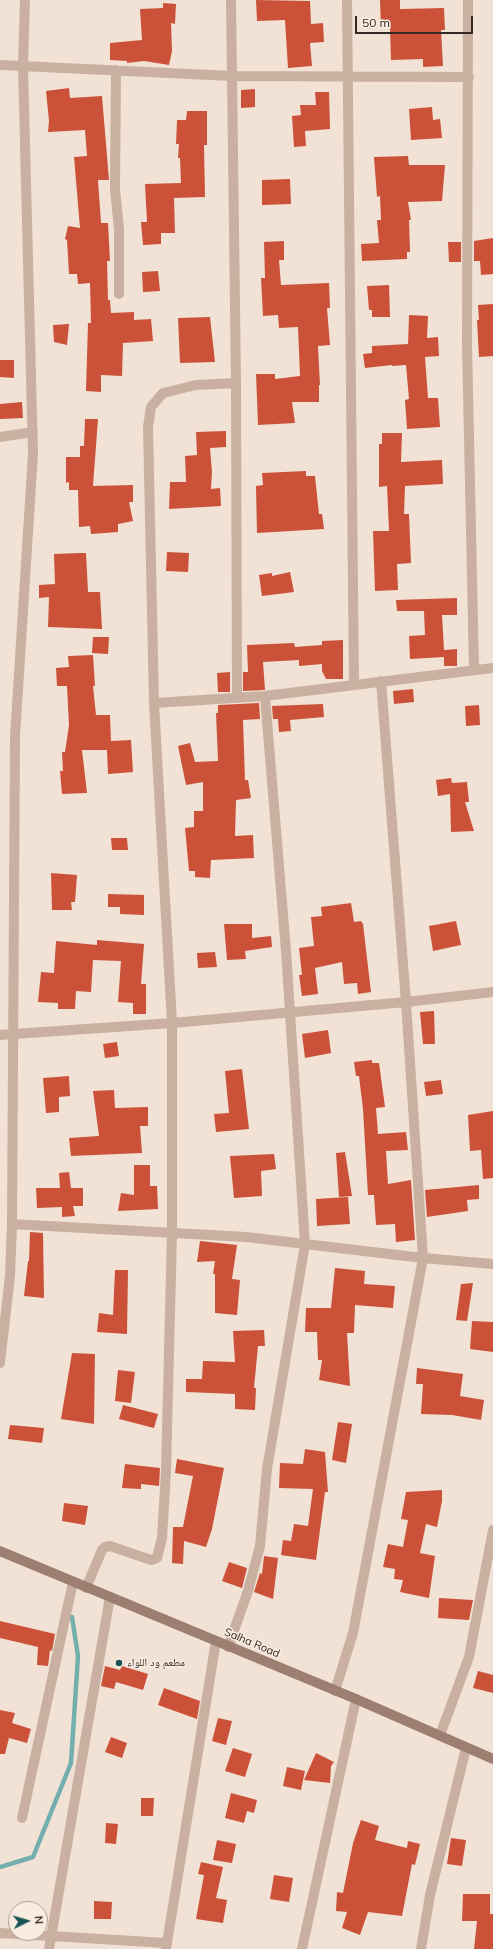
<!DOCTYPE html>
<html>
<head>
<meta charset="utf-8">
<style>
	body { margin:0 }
	#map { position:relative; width:493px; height:1949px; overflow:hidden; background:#f1e2d5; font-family:Mulish,sans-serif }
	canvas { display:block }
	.north { position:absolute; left:8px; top:1901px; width:40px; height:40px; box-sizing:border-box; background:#f9ece1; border:1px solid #aa9e95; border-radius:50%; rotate:85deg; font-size:11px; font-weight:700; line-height:16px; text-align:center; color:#332824 }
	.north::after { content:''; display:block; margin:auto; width:14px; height:18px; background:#195555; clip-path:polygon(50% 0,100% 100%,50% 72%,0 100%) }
	.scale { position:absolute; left:355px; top:16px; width:118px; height:18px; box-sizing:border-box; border:2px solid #332824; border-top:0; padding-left:5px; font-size:12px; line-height:14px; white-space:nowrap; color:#332824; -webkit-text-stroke:3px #f9ece1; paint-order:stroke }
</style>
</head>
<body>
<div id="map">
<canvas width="493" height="1949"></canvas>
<div class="north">N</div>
<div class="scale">50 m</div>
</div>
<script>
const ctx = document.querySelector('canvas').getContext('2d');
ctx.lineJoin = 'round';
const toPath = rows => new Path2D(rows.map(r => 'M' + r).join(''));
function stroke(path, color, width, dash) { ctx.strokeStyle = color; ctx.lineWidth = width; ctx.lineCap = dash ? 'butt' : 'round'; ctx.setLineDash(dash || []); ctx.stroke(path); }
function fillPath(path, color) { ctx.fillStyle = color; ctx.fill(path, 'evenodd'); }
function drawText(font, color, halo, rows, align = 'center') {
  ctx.font = font + ' Mulish,"Noto Naskh Arabic",sans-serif'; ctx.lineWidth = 3; ctx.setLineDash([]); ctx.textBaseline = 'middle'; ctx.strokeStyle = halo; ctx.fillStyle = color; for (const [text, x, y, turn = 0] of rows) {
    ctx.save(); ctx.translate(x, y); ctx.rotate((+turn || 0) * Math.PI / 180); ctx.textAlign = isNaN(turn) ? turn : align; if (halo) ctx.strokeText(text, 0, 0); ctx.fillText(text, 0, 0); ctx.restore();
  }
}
stroke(toPath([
	[0,1867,33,1857,71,1763,78,1656,72,1617]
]), '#73afad', 4.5);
fillPath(toPath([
	[256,0,310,1,311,24,323,23,324,42,310,43,312,66,288,68,285,20,257,21],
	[380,0,400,0,400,9,444,8,445,30,441,30,443,66,423,67,423,59,391,60,390,28,381,28],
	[163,3,176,4,175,24,171,23,172,51,169,65,144,61,127,63,127,61,110,60,110,43,142,40,140,9,163,8],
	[69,88,70,98,102,96,109,180,98,180,101,223,108,223,110,261,107,261,108,300,110,300,111,313,134,312,134,320,151,319,153,341,123,343,122,376,101,375,101,392,86,391,88,323,91,323,90,283,78,284,77,274,69,274,67,240,65,239,68,226,80,228,74,157,87,156,85,130,48,132,49,121,46,91],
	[255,89,255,107,241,108,241,90],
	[315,92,329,92,330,129,305,131,306,146,294,147,292,116,301,115,300,105,316,105],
	[432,107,433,120,440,119,442,138,411,140,409,109],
	[187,111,207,111,207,145,204,145,205,197,174,198,175,233,161,233,161,244,143,245,141,222,147,222,145,184,181,183,180,158,178,158,179,144,176,144,177,120,186,120],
	[408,156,409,165,445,165,442,201,408,202,411,220,409,220,410,252,407,252,407,259,362,261,361,244,379,243,377,220,381,220,380,196,377,197,374,157],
	[290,179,291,204,262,205,262,180],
	[493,238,493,274,481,275,480,261,474,261,474,241],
	[284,241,284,260,279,260,281,285,329,283,330,308,327,308,330,345,318,346,320,385,319,385,319,402,292,402,295,423,258,425,256,374,275,374,275,379,300,376,298,327,279,328,278,315,263,316,261,278,265,278,264,242],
	[448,242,461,242,461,262,449,262],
	[158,271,160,291,143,292,142,272],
	[389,285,390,317,372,317,372,310,369,310,367,286],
	[493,304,493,356,479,357,477,320,479,320,478,305],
	[409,315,428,316,427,338,438,337,439,356,425,357,428,398,438,398,440,427,407,429,405,400,409,399,406,365,392,366,392,365,365,368,363,354,372,353,372,346,408,344],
	[210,317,215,362,180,363,178,318],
	[69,324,67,345,54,342,53,325],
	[0,360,14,360,14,378,0,377],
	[22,402,23,418,0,419,0,404],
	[85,419,98,419,93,486,133,485,133,502,129,502,133,521,118,524,118,532,91,534,90,526,79,527,78,490,69,490,69,482,66,483,66,457,80,457,80,446,84,446],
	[226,431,226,447,210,448,212,472,211,489,220,488,221,506,169,509,170,482,186,482,185,456,197,455,196,432],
	[382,433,402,433,401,462,442,460,443,484,405,486,404,514,409,514,411,563,397,564,398,590,375,591,373,531,389,531,387,486,379,487,379,444,382,444],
	[306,471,306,476,315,476,319,514,322,514,324,529,257,533,256,486,263,485,262,473],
	[167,552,189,553,188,572,166,571],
	[80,553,86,553,88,592,100,592,102,629,48,627,49,597,39,598,39,585,55,584,54,554],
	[290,572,294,592,262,596,259,575,272,573,272,576],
	[457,598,457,615,442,615,444,650,457,649,457,666,444,666,444,657,410,659,409,636,425,635,424,611,397,611,396,600],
	[93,637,109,637,108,654,92,653],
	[343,640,343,679,326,679,322,671,322,664,299,666,299,660,263,662,265,690,243,691,243,672,248,672,247,645,294,643,295,647,322,645,322,641],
	[93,655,95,686,93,686,96,715,110,715,111,741,131,740,133,772,108,774,107,750,82,750,87,793,62,794,60,771,63,771,62,752,65,752,69,725,67,686,57,686,56,668,69,667,68,656],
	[230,672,230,692,218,692,217,673],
	[413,689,414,702,394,704,393,691],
	[259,703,260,719,243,720,245,780,248,780,251,798,236,800,235,836,253,835,254,858,211,860,210,878,195,877,195,871,189,871,185,828,194,827,194,811,203,811,203,782,186,785,178,746,190,743,195,762,218,761,216,713,218,713,218,705],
	[323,704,324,717,290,720,291,731,279,732,278,719,273,719,272,706],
	[479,705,480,725,466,726,465,706],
	[451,778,452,783,467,782,469,802,465,802,474,831,451,832,450,794,438,796,436,780],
	[111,838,127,838,128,850,112,850],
	[51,873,77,875,75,902,71,902,72,910,52,910],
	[108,894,144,895,144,915,120,914,120,907,108,907],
	[351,903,354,922,361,921,363,924,371,992,358,994,357,983,344,984,342,962,315,968,318,994,302,996,299,975,302,975,299,948,314,946,311,917,322,916,321,907],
	[456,921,461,945,433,951,429,926],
	[224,924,252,924,252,938,271,936,272,947,245,951,246,959,227,960],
	[97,940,144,944,141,984,146,984,146,1014,133,1014,133,1003,118,1002,121,961,93,960,91,992,76,991,75,1009,58,1009,58,1003,38,1002,41,972,54,973,56,941,97,945],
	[215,952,217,967,198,968,197,953],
	[434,1011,435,1044,423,1044,420,1012],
	[328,1030,331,1053,305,1058,302,1034],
	[117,1042,119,1056,105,1058,103,1044],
	[372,1060,372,1063,379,1063,385,1107,376,1108,378,1134,406,1132,408,1150,386,1151,388,1184,411,1180,415,1240,396,1242,395,1224,376,1225,374,1195,368,1195,363,1109,359,1076,356,1076,354,1062],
	[242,1069,249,1129,216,1132,214,1114,229,1113,225,1071],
	[69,1076,70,1096,59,1097,59,1112,46,1113,43,1078],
	[441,1080,443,1094,426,1096,424,1082],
	[114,1090,115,1108,148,1107,148,1126,140,1126,142,1153,71,1156,69,1138,99,1136,93,1091],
	[493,1111,493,1178,483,1179,481,1150,470,1151,468,1115],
	[345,1152,352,1196,339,1197,336,1153],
	[274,1154,276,1169,261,1171,262,1196,234,1198,230,1156],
	[134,1165,150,1165,150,1186,157,1186,158,1209,118,1211,121,1193,134,1195],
	[69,1172,71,1188,83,1188,83,1206,73,1206,75,1216,62,1217,62,1207,37,1208,36,1188,60,1188,59,1173],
	[479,1185,479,1199,467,1200,468,1211,427,1217,425,1190],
	[348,1197,350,1224,317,1226,316,1199],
	[30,1232,43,1233,44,1298,24,1296,28,1261,29,1261],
	[200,1241,237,1245,232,1279,240,1280,237,1315,215,1313,215,1274,213,1274,215,1261,197,1262],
	[335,1268,365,1271,364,1284,395,1286,393,1308,355,1305,354,1333,347,1333,350,1386,319,1380,322,1360,318,1360,317,1332,305,1332,306,1308,331,1308],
	[115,1270,128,1270,127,1334,97,1332,99,1313,113,1315],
	[473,1283,467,1321,456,1320,461,1284],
	[472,1321,493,1322,493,1352,470,1349],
	[264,1330,265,1346,258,1346,254,1388,256,1388,255,1410,235,1409,235,1394,186,1392,186,1379,202,1379,203,1361,235,1362,233,1331],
	[72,1353,95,1354,94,1424,61,1419],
	[417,1368,463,1374,460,1396,484,1400,481,1420,452,1415,421,1414,423,1384,416,1384],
	[118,1370,135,1372,131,1403,115,1401],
	[123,1405,158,1414,154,1428,119,1419],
	[338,1422,352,1424,346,1463,332,1460],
	[10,1425,44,1428,42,1443,8,1439],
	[305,1449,325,1452,328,1492,325,1492,316,1560,281,1555,283,1540,291,1541,294,1524,308,1526,313,1489,279,1488,280,1463,303,1464],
	[177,1459,224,1468,212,1529,206,1547,184,1541,183,1564,172,1563,173,1527,183,1527,193,1476,175,1473],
	[125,1464,160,1468,159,1486,141,1484,141,1489,122,1488],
	[442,1490,442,1501,437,1527,426,1524,420,1553,435,1556,429,1598,400,1592,403,1580,394,1579,395,1569,383,1567,388,1544,403,1547,408,1520,401,1519,406,1492],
	[64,1503,88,1506,85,1525,62,1521],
	[264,1556,278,1558,273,1599,254,1592,260,1573,262,1574],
	[229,1562,247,1568,242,1588,222,1581],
	[439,1598,473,1600,469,1620,438,1618],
	[0,1621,55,1634,52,1651,50,1650,48,1666,37,1665,38,1647,0,1638],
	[105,1666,120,1670,122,1666,148,1674,143,1690,116,1682,114,1689,101,1686],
	[478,1671,493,1675,493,1693,473,1688],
	[164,1688,200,1701,197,1719,158,1705],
	[0,1710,15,1713,12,1723,31,1729,27,1743,9,1738,5,1754,0,1754],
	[218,1718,232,1721,226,1745,212,1741],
	[111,1737,127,1743,122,1758,105,1752],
	[233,1748,252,1754,245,1777,225,1771],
	[316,1753,334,1762,331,1766,330,1783,304,1780],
	[287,1767,305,1771,301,1790,283,1786],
	[231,1793,257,1800,254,1813,247,1811,244,1823,225,1818],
	[141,1798,154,1798,153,1816,141,1816],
	[361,1820,379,1826,375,1840,407,1848,408,1841,420,1844,415,1865,412,1864,402,1916,368,1912,360,1935,342,1928,347,1912,336,1911,337,1892,343,1893,353,1843],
	[106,1823,118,1824,116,1844,105,1843],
	[451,1838,466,1840,462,1866,447,1864],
	[217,1840,236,1844,232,1863,213,1860],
	[201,1862,223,1867,216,1898,227,1900,223,1923,196,1919,204,1875,198,1874],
	[274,1875,293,1878,289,1902,270,1899],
	[463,1894,490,1894,490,1914,493,1914,493,1949,474,1949,477,1921,462,1921],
	[94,1901,112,1902,111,1919,94,1919]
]), '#cb5239');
stroke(toPath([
	[231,0,236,383,237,698],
	[347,0,354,684],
	[468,0,467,344,474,670],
	[0,65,232,76,469,77],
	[116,70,115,189,119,229,119,294],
	[0,437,33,432],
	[154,703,265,696,493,668],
	[0,1035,172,1023,406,1002,493,992],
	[12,1224,246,1237,423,1258,493,1264],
	[0,1363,10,1276,12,1224,15,736,33,454,23,66,25,0],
	[86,1588,102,1550,105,1547,110,1546,151,1560,157,1558,162,1538,166,1471,172,1233,172,1023,154,703,148,427,151,407,163,393,196,385,236,383],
	[228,1647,248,1591,260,1546,267,1469,305,1244,286,951,265,696],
	[335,1691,353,1633,423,1258,406,1002,381,681],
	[440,1735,469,1657,493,1530],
	[22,1818,73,1582],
	[0,1933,167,1943],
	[49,1949,110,1597],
	[166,1949,216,1641],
	[302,1949,356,1699],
	[421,1949,430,1895,466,1748]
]), '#c9b0a1', 10);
stroke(toPath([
	[0,1551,356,1699,493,1759]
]), '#9d7f72', 10);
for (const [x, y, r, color] of [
	[119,1663,4,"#195555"]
]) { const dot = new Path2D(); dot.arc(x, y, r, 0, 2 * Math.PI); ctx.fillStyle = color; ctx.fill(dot); stroke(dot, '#f9ece1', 1.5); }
drawText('11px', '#332824', '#f9ece1', [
	["Salha Road",252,1643,23]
]);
drawText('11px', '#332824', '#f9ece1', [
	["مطعم ود اللواء",127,1663]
], 'left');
</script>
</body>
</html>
